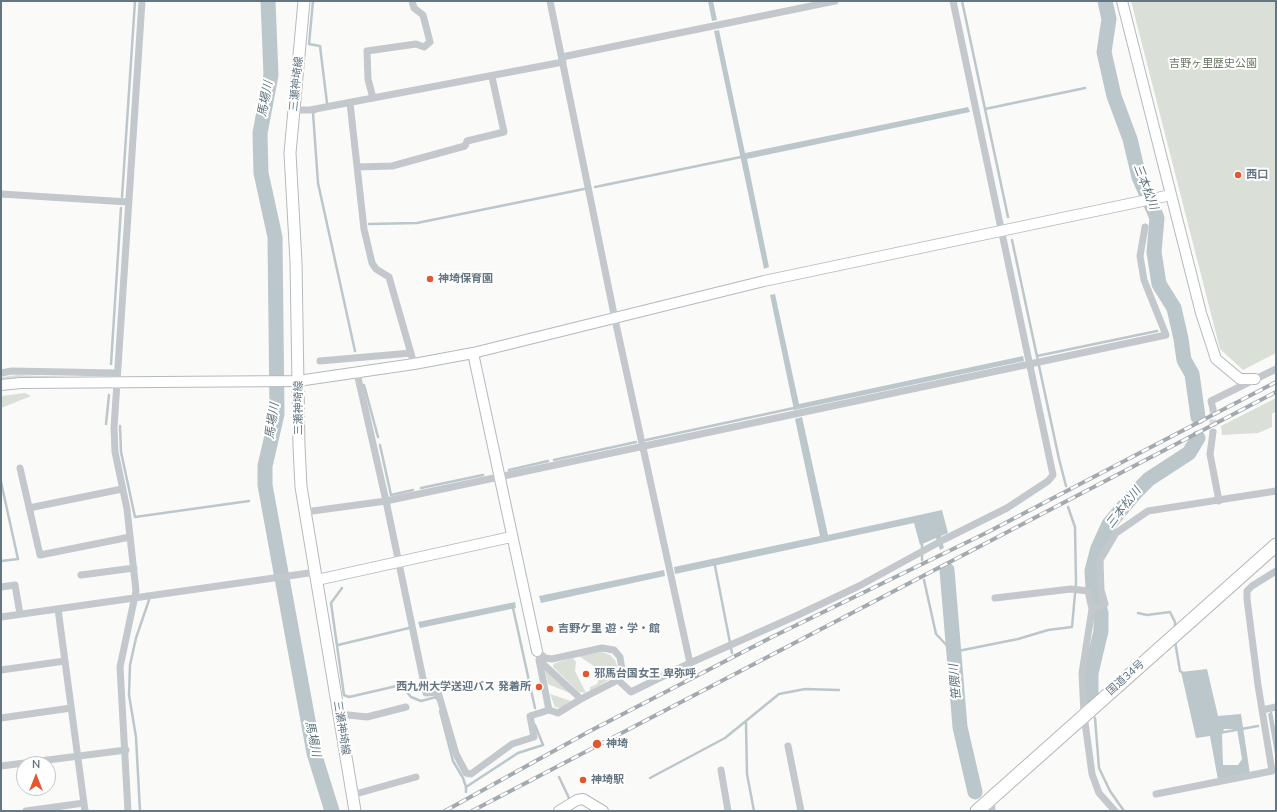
<!DOCTYPE html>
<html>
<head>
<meta charset="utf-8">
<style>
	body { margin:0 }
	#map { position:relative; width:1277px; height:812px; overflow:hidden; background:#fafaf8; font-family:"Nunito Sans",sans-serif }
	canvas { display:block }
	.frame { position:absolute; inset:0; border:2px solid #657683; pointer-events:none }
	.north { position:absolute; left:16px; top:756px; width:40px; height:40px; box-sizing:border-box; background:#fff; border:1px solid #c1c8cd; border-radius:50%; rotate:0deg; font-size:11px; font-weight:700; line-height:16px; text-align:center; color:#657683 }
	.north::after { content:''; display:block; margin:auto; width:14px; height:18px; background:#e4572e; clip-path:polygon(50% 0,100% 100%,50% 72%,0 100%) }
</style>
</head>
<body>
<div id="map">
<canvas width="1277" height="812"></canvas>
<div class="frame"></div>
<div class="north">N</div>
</div>
<script>
const ctx = document.querySelector('canvas').getContext('2d');
ctx.lineJoin = 'round';
function fillPath(path, color) { ctx.fillStyle = color; ctx.fill(path, 'evenodd'); }
const toPath = rows => new Path2D(rows.map(r => 'M' + r).join(''));
function stroke(path, color, width, dash) { ctx.strokeStyle = color; ctx.lineWidth = width; ctx.lineCap = dash ? 'butt' : 'round'; ctx.setLineDash(dash || []); ctx.stroke(path); }
function drawText(font, color, halo, rows, align = 'center') {
  ctx.font = font + ' "Nunito Sans","Noto Sans JP",sans-serif'; ctx.lineWidth = 4; ctx.setLineDash([]); ctx.textBaseline = 'middle'; ctx.strokeStyle = halo; ctx.fillStyle = color; for (const [text, x, y, turn = 0] of rows) {
    ctx.save(); ctx.translate(x, y); ctx.rotate((+turn || 0) * Math.PI / 180); ctx.textAlign = isNaN(turn) ? turn : align; if (halo) ctx.strokeText(text, 0, 0); ctx.fillText(text, 0, 0); ctx.restore();
  }
}
fillPath(toPath([
	[1131,1,1276,1,1276,353,1243,370,1220,349],
	[18,375,73,377,1,381,1,377],
	[25,393,31,396,1,408,1,396],
	[1276,398,1276,411,1272,414,1272,427,1258,433,1222,435,1221,426],
	[602,652,610,655,615,660,617,666,615,673,612,678,590,691,590,687,597,684,600,676,598,669,579,656],
	[573,658,576,662,575,671,586,693,579,692,553,667,553,665,555,663],
	[544,668,572,694,548,684],
	[550,694,571,701,560,708,555,707]
]), '#dadfd7');
fillPath(toPath([
	[708,1,713,1,717,20,712,21],
	[719,30,745,153,968,107,970,112,747,159,769,267,764,269,714,31],
	[775,294,799,404,1023,356,1024,361,794,410,770,295],
	[802,417,828,535,942,510,948,533,941,536,944,548,940,550,936,538,920,545,914,523,675,574,674,567,820,536,795,419],
	[664,570,665,576,541,603,539,596],
	[515,602,516,608,420,628,418,622],
	[1207,669,1218,716,1241,714,1250,774,1218,780,1210,736,1196,738,1181,672],
	[1224,729,1237,729,1242,759,1238,765,1223,765,1222,734],
	[1272,711,1276,734,1276,760,1268,714]
]), '#bbc7cb');
stroke(toPath([
	[313,1,309,44,320,46,327,103],
	[962,1,1008,217],
	[985,109,1085,88],
	[315,112,313,113,318,183,355,351],
	[595,187,741,157],
	[122,197,135,1],
	[369,224,417,223,584,189],
	[1012,240,1059,459,1066,486],
	[1037,356,1157,331],
	[111,364,121,208],
	[364,385,378,437],
	[106,424,109,395],
	[120,426,121,452,135,517,249,501],
	[646,440,794,408],
	[380,445,391,495,413,490],
	[554,460,636,442],
	[509,470,548,461],
	[1,482,18,559,1,561],
	[421,488,483,475],
	[922,560,922,544],
	[715,566,732,653],
	[924,580,936,634,953,652,1018,639,1048,630,1072,627,1076,583,1075,527,1068,507],
	[342,588,331,603,344,695,349,697,401,685,411,697,421,701,436,697,437,699],
	[513,608,535,708],
	[1138,613,1147,615,1170,612,1175,622,1175,630],
	[1175,641,1180,671,1183,673],
	[338,645,409,628],
	[440,711,453,761,463,778,466,787,518,753,543,745,535,725],
	[1095,718,1099,768,1110,791,1124,811],
	[746,723,747,774,754,811],
	[1219,733,1258,726],
	[559,777,569,798],
	[650,778,725,738,779,694,805,689,839,690],
	[466,787,466,792],
	[140,811,136,737,129,695,130,665,136,638,149,600]
]), '#bbc7cb', 2.5);
stroke(toPath([
	[268,1,271,75,260,133,261,173,275,237,277,414,265,466,265,485,314,753,332,811],
	[1105,1,1109,19,1104,52,1114,96,1130,139,1139,177,1157,218,1154,252,1159,284,1174,308,1181,339,1184,360,1192,374,1198,417],
	[947,570,960,727,975,792],
	[1091,697,1091,673,1101,631,1101,613,1093,588,1092,571,1098,548,1109,524,1136,492,1149,479,1189,453,1198,438]
]), '#bbc7cb', 15);
stroke(toPath([
	[1213,409,1213,432]
]), '#d5d9db', 7, [7, 3.5]);
const secondary = toPath([
	[1122,1,1201,313,1216,359,1240,379,1255,379],
	[473,353,537,651],
	[1,385,21,383,298,381,414,364,473,353,764,281,1171,195],
	[317,580,511,537],
	[559,811,577,800,583,799,603,811]
]);
const primary = toPath([
	[304,1,290,153,296,262,299,446,301,487,355,811]
]);
const highway = toPath([
	[977,811,1276,545]
]);
stroke(secondary, '#b3babf', 12);
stroke(primary, '#b5babe', 13);
stroke(highway, '#b4b9bd', 15);
stroke(toPath([
	[550,1,616,324,690,663],
	[562,57,835,1],
	[373,98,563,62],
	[350,103,364,229,372,263,376,269,389,277,414,364],
	[294,110,310,110,373,98,368,79,367,51,416,44,424,47,430,42,423,15,414,8,412,1],
	[357,167,392,166,465,146,467,141,504,132,492,77],
	[1,194,128,202],
	[320,361,411,353],
	[1,373,12,371,116,373],
	[1213,409,1211,401,1276,369],
	[1213,432,1210,454,1219,501],
	[20,468,40,555,130,537],
	[29,508,122,489],
	[305,512,386,501,357,373],
	[81,575,134,568],
	[1,587,15,585,20,614],
	[995,598,1071,589,1088,591,1092,609,1082,673,1084,715,1092,774,1099,793,1115,811],
	[58,609,85,811],
	[1092,609,1105,604,1101,590,1100,560,1116,533,1148,511,1276,491],
	[1,617,316,572],
	[537,651,545,658,552,659,602,648,614,650,620,657,622,670,618,680,581,699,540,661],
	[539,660,549,710,558,713,581,699],
	[1,670,65,661],
	[618,680,631,692,690,663,798,615,859,586,943,540,1007,508,1048,481,1053,475,953,1],
	[549,710,530,716,534,737,512,744,471,774,466,773,456,754,438,692,426,693,386,501,1166,335,1144,280,1140,256,1145,227],
	[1262,710,1276,707],
	[339,714,367,717,406,707],
	[1,718,71,708],
	[788,746,801,811],
	[1,766,126,750],
	[721,770,728,811],
	[1156,794,1272,771,1258,685,1247,599,1247,591,1252,586,1276,571],
	[352,795,416,777],
	[991,798,992,811],
	[26,811,84,803],
	[128,811,120,667,136,591,127,509,115,452,114,428,142,1]
]), '#c3c8cc', 7);
stroke(secondary, '#fff', 10);
stroke(primary, '#fff', 11);
stroke(highway, '#fff', 13);
const rail = toPath([
	[445,811,590,731,772,637,986,533,1276,382],
	[472,811,1276,392]
]);
stroke(rail, '#a2aab0', 4);
stroke(rail, '#fff', 2.5, [8]);
for (const [x, y, r, color] of [
	[1238,175,4,"#e4572e"],
	[430,279,4,"#e4572e"],
	[550,629,4,"#e4572e"],
	[586,674,4,"#e4572e"],
	[539,687,4,"#e4572e"],
	[597,744,5,"#e4572e"],
	[583,780,4,"#e4572e"]
]) { const dot = new Path2D(); dot.arc(x, y, r, 0, 2 * Math.PI); ctx.fillStyle = color; ctx.fill(dot); stroke(dot, '#fff', 1.5); }
drawText('11px', '#687a64', '#fff', [
	["吉野ヶ里歴史公園",1213,64]
]);
drawText('11px', '#657683', '#fff', [
	["三瀬神埼線",297,84,-84],
	["三瀬神埼線",299,408,-90],
	["国道34号",1126,678,-42],
	["三瀬神埼線",341,728,81]
]);
drawText('bold 11px', '#657683', '#fff', [
	["西口",1246,175],
	["神埼保育園",438,279],
	["吉野ケ里 遊・学・館",558,629],
	["邪馬台国女王 卑弥呼",594,674],
	["西九州大学送迎バス 発着所",531,687,"right"],
	["神埼",606,744],
	["神埼駅",591,780]
], 'left');
drawText('italic 12px', '#60757c', '#fff', [
	["馬場川",266,99,-79],
	["三本松川",1145,187,69],
	["馬場川",273,421,-82],
	["三本松川",1124,508,-52],
	["笹隈川",956,682,-95],
	["馬場川",312,739,78]
]);
</script>
</body>
</html>
